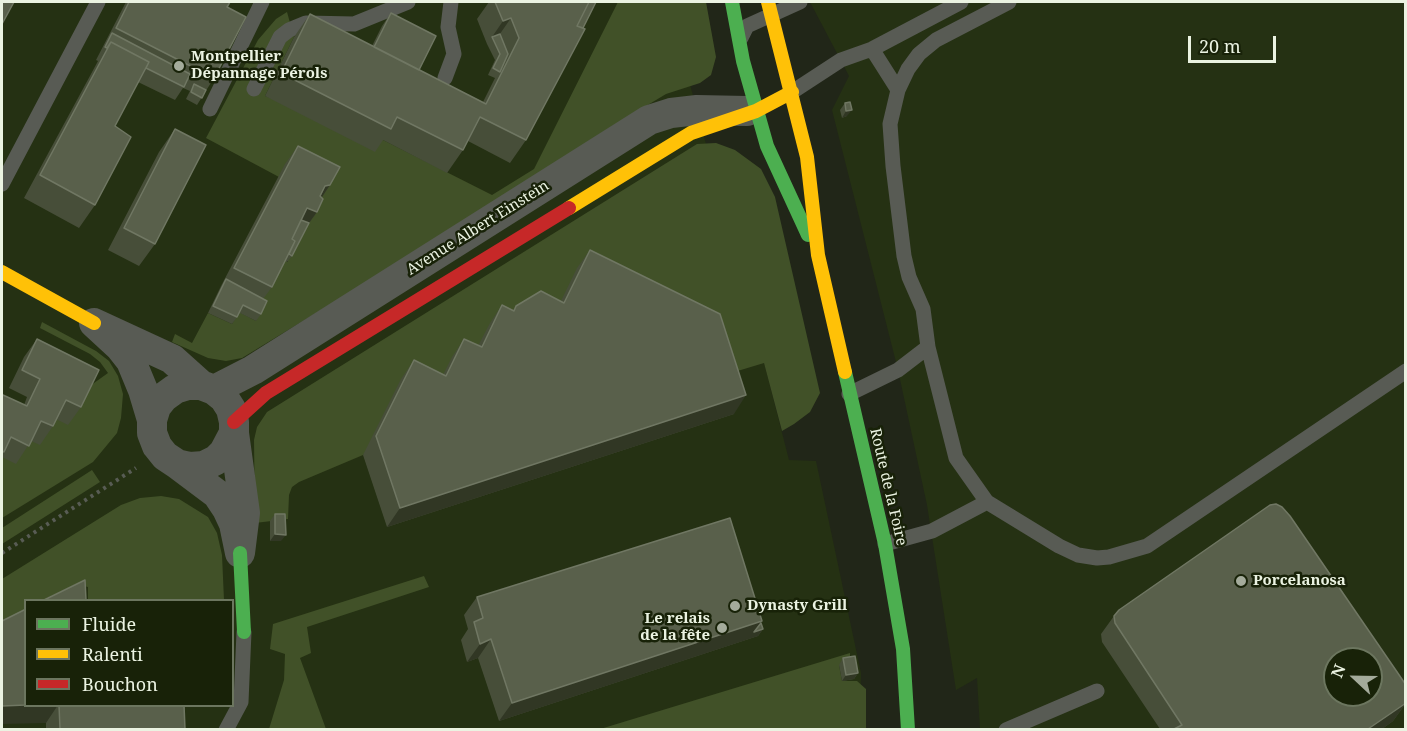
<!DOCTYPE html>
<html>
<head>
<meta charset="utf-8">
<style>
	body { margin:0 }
	#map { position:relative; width:1407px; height:731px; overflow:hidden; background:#212618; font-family:"Noto Serif",serif }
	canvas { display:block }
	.frame { position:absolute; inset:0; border:3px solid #ebf3e2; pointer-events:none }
	.legend { position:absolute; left:24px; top:599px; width:210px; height:108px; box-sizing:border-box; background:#182208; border:2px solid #6c765f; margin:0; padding:8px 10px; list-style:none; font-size:18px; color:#ebf3e2 }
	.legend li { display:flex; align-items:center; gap:12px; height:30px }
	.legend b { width:30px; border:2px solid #6c765f }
	.north { position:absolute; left:1323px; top:647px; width:60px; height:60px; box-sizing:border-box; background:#182208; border:2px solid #6c765f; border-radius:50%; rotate:292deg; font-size:16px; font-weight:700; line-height:24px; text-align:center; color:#ebf3e2 }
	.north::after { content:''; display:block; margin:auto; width:21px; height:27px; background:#a4ab9b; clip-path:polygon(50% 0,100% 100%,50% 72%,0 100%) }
	.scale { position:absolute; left:1188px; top:36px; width:88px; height:27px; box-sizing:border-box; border:3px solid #ebf3e2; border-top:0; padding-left:8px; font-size:18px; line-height:21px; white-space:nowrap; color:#ebf3e2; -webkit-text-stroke:4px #182208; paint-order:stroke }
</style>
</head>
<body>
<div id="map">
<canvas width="1407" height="731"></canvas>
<div class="frame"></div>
<ul class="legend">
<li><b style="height:8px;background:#4caf50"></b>Fluide</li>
<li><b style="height:8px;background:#ffc107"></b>Ralenti</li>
<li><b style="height:8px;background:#c62828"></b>Bouchon</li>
</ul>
<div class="north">N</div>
<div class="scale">20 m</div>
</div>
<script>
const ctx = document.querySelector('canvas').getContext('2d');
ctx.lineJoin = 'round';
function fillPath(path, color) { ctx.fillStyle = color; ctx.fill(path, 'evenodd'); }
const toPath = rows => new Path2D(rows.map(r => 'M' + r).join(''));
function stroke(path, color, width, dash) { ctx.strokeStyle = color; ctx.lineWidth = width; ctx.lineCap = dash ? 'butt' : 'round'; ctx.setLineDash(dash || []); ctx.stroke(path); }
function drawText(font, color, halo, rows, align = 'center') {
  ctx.font = font + ' "Noto Serif",serif'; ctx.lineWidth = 5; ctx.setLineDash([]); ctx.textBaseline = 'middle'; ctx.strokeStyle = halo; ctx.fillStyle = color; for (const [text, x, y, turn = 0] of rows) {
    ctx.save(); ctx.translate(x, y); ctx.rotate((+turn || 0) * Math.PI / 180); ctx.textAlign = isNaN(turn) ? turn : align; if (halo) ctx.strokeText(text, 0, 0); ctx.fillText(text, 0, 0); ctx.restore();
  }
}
fillPath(toPath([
	[2,2,668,2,756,331,789,460,816,461,861,673,860,729,2,729],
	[26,600,232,600,232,706,26,706],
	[810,2,1405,2,1405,729,980,729,977,678,956,690,927,505,898,370,832,110,849,76],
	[1335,659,1371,659,1371,695,1335,695]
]), '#253113');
fillPath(toPath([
	[618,2,706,2,716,57,711,75,700,83,666,94,641,109,640,116,242,358,226,361,208,358,172,342,175,334,192,343,208,313,232,324,239,312,256,321,259,305,282,259,288,262,286,164,279,177,206,138,258,40,276,19,287,12,294,37,265,96,381,139,492,195,534,169],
	[716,143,735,150,761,169,775,197,820,393,810,412,794,424,782,431,764,363,721,376,551,321,469,366,363,455,299,482,292,487,289,495,288,519,255,523,254,440,257,427,267,412,697,144],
	[42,322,96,351,109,361,118,376,123,394,121,418,117,433,93,462,2,518,2,457,28,439,40,444,53,418,87,388,108,373,100,362,90,354,40,328],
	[92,470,100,482,2,544,2,528],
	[161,496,179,499,208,517,217,533,222,555,224,600,88,600,88,587,76,584,47,598,47,600,26,600,25,622,2,633,2,579,121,505,140,498],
	[424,576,429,587,307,627,311,653,300,658,326,729,269,729,284,680,285,654,270,649,273,624],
	[850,653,850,663,839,665,842,681,857,681,866,689,866,729,597,730]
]), '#415128');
stroke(toPath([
	[2,553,136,468]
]), '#585c54', 4, [3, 4.5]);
stroke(toPath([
	[741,38,747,26,800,2],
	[872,49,898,90],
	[445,78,454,54,448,27,451,2],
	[254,89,280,37,289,30,306,23,354,24,408,2],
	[792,92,841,60,872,49,961,2],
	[210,109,262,2],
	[2,184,98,2],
	[928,347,956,458,987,502,1059,546,1078,555,1097,558,1109,557,1147,546,1406,371],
	[849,394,898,370,928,347,923,309,909,277,904,256,893,166,890,124,898,90,908,69,919,54,936,40,1009,2],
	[885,544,932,531,987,502],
	[226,730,241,702,244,632],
	[1006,730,1097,691]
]), '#585b54', 15);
stroke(toPath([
	[214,390,253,370,649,120,671,113,697,110,747,111],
	[152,420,143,390,131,361,120,347,94,323,172,359,201,385],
	[177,464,217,494,227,509,234,524,240,553,245,513,234,433,234,422,231,409,224,398,214,390,201,385,188,385,175,389,164,397,156,407,152,420,152,433,157,446,165,456,177,464,190,467,204,466,216,460,224,452,234,433]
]), '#585b54', 30);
stroke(toPath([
	[732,2,743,61,767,146,808,235],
	[845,372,885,544,903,649,908,730],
	[240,553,244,632]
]), '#4caf50', 14);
stroke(toPath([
	[768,2,807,157,818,255,845,372],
	[569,208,691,133,756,111,792,92],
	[2,272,94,323]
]), '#ffc107', 14);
stroke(toPath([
	[234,422,266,393,569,208]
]), '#c62828', 14);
fillPath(toPath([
	[126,2,230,2,227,7,214,78,197,105,186,99,190,91,183,88,175,100,138,82,115,126,95,205,79,228,24,198,98,61,96,60],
	[489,2,596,2,526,140,510,163,468,141,463,150,447,173,383,140,375,152,265,96,294,37,310,14,372,46,382,26,391,13,419,70,483,102,495,78,488,75,495,60,487,44,477,19],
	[845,103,847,116,842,118,840,110],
	[175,129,155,244,139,266,108,250,159,152],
	[298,146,330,185,322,197,317,212,309,223,292,256,287,262,285,261,272,287,263,299,261,314,256,321,240,313,232,324,208,313,221,286,285,164],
	[590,250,734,414,387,527,363,455,401,379,414,360,443,375,452,357,464,339,478,346,490,323,502,305,513,310,516,306,561,301,577,268],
	[37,339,81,407,68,425,56,419,53,426,40,445,31,441,16,464,2,457,2,396,24,405,27,397,9,388,24,357],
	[275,514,281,541,270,541,270,521],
	[477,597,761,623,763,629,758,636,499,721,478,658,467,662,461,640,468,629,464,615],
	[1114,616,1406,703,1393,721,1382,729,1160,729,1102,642,1101,634],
	[843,658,858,673,854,679,842,681,839,665],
	[26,705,104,705,104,706,108,706,109,705,184,705,185,729,46,729,46,723]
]), '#474e39');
fillPath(toPath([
	[511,18,495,41,492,37,503,21],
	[852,110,847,116,842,118,846,111],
	[330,185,318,203,325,186],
	[307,208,317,212,304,230,296,227],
	[746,395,734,414,387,527,400,508],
	[275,534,286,535,281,541,270,541],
	[762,621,754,632,763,629,758,636,499,721,512,703],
	[491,639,478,658,467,662,480,644],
	[858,673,854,679,842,681,846,675],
	[1406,703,1393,721,1382,729,1368,729],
	[26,705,58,705,46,723,2,724,2,706]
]), '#313724');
const building = toPath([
	[2,2,14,2,2,24,2,2],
	[129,2,230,2,227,7,246,17,214,78,116,28,129,2],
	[495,2,589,2,577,26,585,29,526,140,480,117,463,150,397,117,391,129,281,73,310,14,486,104,519,38,511,18,503,21,495,2],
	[589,2,596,2,583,28,577,26,589,2],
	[391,13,436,36,419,70,374,47,391,13],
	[112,33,190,74,184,87,146,68,149,62,111,42,107,48,105,47,112,33],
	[500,34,508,54,500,72,493,68,500,54,492,37,500,34],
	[111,42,149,62,115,126,131,137,95,205,40,175,111,42],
	[194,84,206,90,202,98,191,92,194,84],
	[850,102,852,110,846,111,845,103,850,102],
	[175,129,206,145,155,244,124,228,175,129],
	[298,146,340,167,330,185,325,186,320,196,323,199,317,212,307,208,292,239,295,241,272,287,234,268,298,146],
	[301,220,309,223,292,256,289,254,295,241,292,239,301,220],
	[590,250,720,314,746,395,400,508,376,436,414,360,446,376,464,339,482,347,502,305,514,311,516,306,541,291,564,303,590,250],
	[226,279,267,301,261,314,243,305,237,317,213,306,226,279],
	[37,339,99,370,81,407,66,400,53,426,41,421,29,446,11,437,4,452,2,451,2,397,3,395,27,406,40,379,22,370,37,339],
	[1276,504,1282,507,1290,516,1406,685,1406,703,1368,729,1174,729,1182,725,1115,623,1114,616,1119,610,1270,505,1276,504],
	[1335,659,1371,659,1371,695,1335,695,1335,659],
	[275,514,285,514,286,535,275,534,275,514],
	[730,518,762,621,512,703,491,639,480,644,474,622,483,618,477,597,730,518],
	[85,580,86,600,44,600,85,580],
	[26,609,26,705,2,706,2,621,26,609],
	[761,623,763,629,754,632,761,623],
	[855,656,858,673,846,675,843,658,855,656],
	[59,705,104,705,104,706,112,706,112,705,184,705,185,729,60,729,59,705]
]);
fillPath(building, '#59604b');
stroke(building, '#707763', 1.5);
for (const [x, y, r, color] of [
	[179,66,6,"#a4ab9b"],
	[1241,581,6,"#a4ab9b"],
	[735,606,6,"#a4ab9b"],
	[722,628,6,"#a4ab9b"]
]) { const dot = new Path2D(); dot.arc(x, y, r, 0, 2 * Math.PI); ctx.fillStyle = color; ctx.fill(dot); stroke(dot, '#182208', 2); }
drawText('bold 15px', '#ebf3e2', '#182208', [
	["Montpellier",191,57],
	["Dépannage Pérols",191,74],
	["Porcelanosa",1253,581],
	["Dynasty Grill",747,606],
	["Le relais",710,619,"right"],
	["de la fête",710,636,"right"]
], 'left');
drawText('15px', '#ebf3e2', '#182208', [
	["Avenue Albert Einstein",478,228,-32],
	["Route de la Foire",888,487,77]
]);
</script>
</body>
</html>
